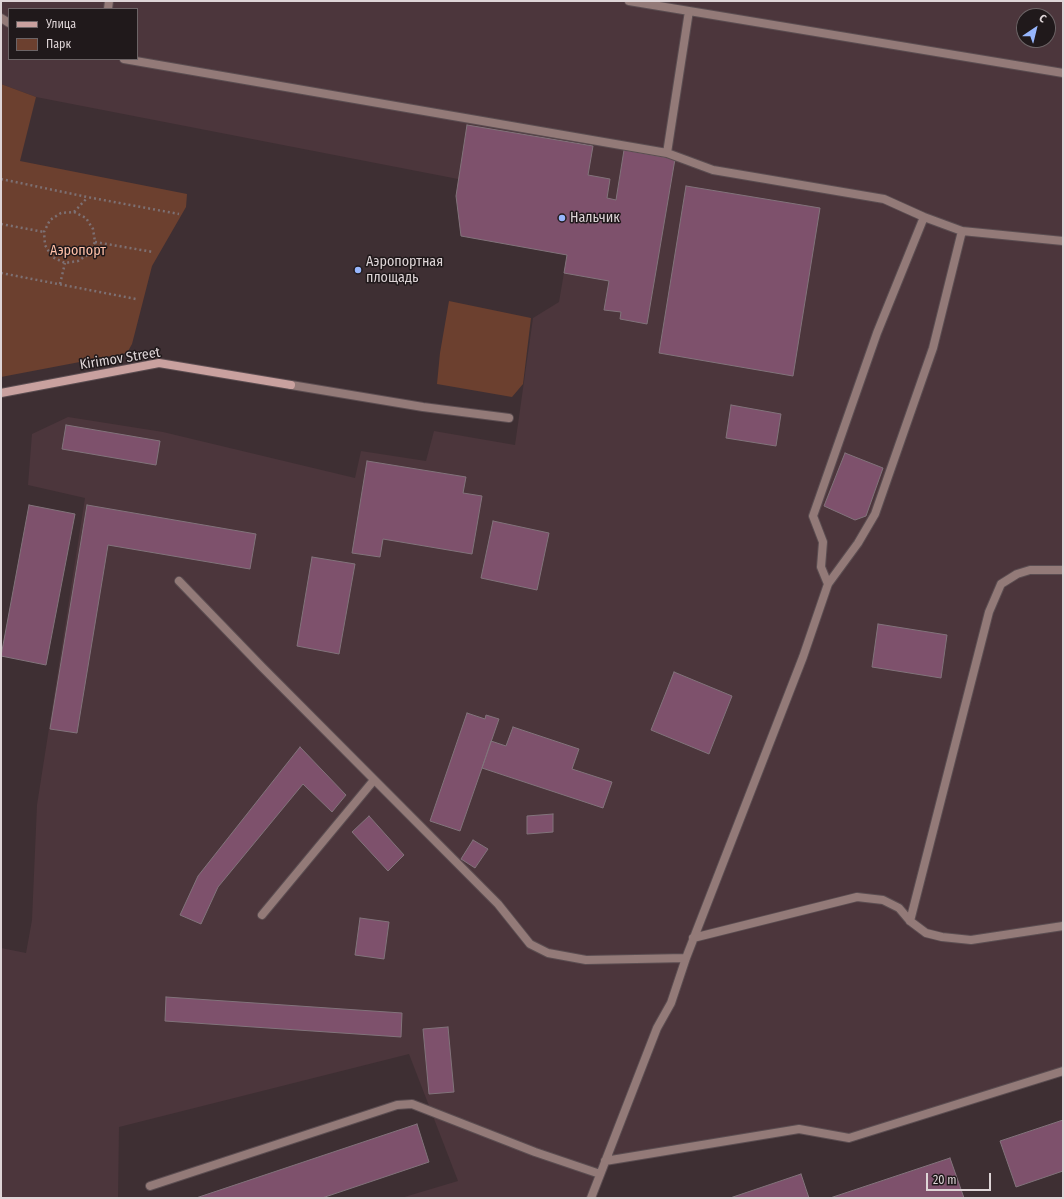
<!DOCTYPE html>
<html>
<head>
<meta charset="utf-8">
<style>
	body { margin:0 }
	#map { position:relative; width:1064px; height:1199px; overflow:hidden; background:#3e2f33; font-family:"Fira Sans Condensed",sans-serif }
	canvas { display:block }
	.frame { position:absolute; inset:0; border:2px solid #ded5d7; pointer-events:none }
	.legend { position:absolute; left:8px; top:8px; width:130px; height:52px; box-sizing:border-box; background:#20191b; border:1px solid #6c6466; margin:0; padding:5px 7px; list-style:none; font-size:12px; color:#ded5d7 }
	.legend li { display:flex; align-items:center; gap:8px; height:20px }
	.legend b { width:20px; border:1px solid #6c6466 }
	.north { position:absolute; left:1016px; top:8px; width:40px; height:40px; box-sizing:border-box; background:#20191b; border:1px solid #6c6466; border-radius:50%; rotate:35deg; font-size:11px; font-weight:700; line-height:16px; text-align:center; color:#ded5d7 }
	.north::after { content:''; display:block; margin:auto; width:14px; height:18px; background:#97b6fd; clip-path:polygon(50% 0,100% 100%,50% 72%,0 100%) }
	.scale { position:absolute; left:926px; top:1173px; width:65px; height:18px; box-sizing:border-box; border:2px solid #ded5d7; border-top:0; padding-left:5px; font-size:12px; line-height:14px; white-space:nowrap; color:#ded5d7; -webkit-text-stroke:3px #20191b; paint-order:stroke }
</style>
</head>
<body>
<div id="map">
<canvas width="1064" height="1199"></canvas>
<div class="frame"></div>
<ul class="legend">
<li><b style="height:5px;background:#c9a19f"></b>Улица</li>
<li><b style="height:11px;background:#6c402f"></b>Парк</li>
</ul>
<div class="north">С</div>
<div class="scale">20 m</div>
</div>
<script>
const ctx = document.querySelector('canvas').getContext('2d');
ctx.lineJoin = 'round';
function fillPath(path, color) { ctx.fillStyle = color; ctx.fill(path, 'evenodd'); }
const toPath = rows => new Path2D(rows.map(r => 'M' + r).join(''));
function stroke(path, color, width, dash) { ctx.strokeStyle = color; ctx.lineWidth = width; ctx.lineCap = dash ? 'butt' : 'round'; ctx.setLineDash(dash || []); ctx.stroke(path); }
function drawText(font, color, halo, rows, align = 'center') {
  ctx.font = font + ' "Fira Sans Condensed",sans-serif'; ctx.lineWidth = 3; ctx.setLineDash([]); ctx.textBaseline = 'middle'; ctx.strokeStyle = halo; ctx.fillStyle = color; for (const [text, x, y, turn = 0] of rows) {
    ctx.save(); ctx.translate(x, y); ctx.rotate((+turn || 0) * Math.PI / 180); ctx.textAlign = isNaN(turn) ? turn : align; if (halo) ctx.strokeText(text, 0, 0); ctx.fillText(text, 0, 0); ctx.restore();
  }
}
fillPath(toPath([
	[1,1,1063,1,1063,1071,849,1138,799,1129,605,1161,591,1198,401,1198,458,1181,409,1054,119,1127,118,1198,1,1198,1,948,26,953,32,920,37,805,85,498,28,485,32,434,68,417,163,432,355,478,361,451,426,461,434,431,515,445,533,318,559,302,567,255,461,236,456,196,458,179,36,97,1,84],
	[9,9,137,9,137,59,9,59],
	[1024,16,1048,16,1048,40,1024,40]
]), '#4c363c');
fillPath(toPath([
	[1,84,36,97,20,161,187,194,186,207,152,266,132,344,127,353,1,377],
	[449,301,531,318,523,384,512,397,437,384,440,353]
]), '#6c402f');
const building = toPath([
	[467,125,593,146,588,175,610,179,607,198,616,200,624,150,675,159,647,324,620,319,621,312,604,310,609,281,564,273,567,255,461,236,456,196,467,125],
	[686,186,820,208,793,376,659,353,686,186],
	[731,405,781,414,776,446,726,438,731,405],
	[66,425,160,441,156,465,62,449,66,425],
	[845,453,883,468,866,516,855,520,824,506,845,453],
	[367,461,466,477,463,493,482,496,472,554,383,539,380,557,352,553,367,461],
	[29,505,75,514,46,665,1,656,29,505],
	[87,505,256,534,250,569,108,545,77,733,50,729,87,505],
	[493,521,549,533,537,590,481,578,493,521],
	[312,557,355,564,339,654,297,646,312,557],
	[878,624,947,635,941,678,872,667,878,624],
	[674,672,732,696,709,754,651,730,674,672],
	[467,713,485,719,486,715,499,719,460,831,430,821,467,713],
	[513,727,579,749,572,769,612,782,603,808,482,768,491,741,506,746,513,727],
	[300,747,346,795,332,812,303,784,218,887,201,924,180,915,198,876,300,747],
	[553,814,553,832,527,834,527,816,553,814],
	[369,816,404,855,388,871,352,832,369,816],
	[473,840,488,849,475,868,461,859,473,840],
	[360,918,389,922,384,959,355,955,360,918],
	[166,997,402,1013,401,1037,165,1021,166,997],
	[448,1027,454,1092,429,1094,423,1029,448,1027],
	[1063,1120,1063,1171,1016,1187,1000,1141,1063,1120],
	[417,1124,429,1162,322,1198,196,1198,417,1124],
	[950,1158,964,1198,830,1198,950,1158],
	[801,1174,809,1198,730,1198,801,1174]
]);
fillPath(building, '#7e516c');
stroke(building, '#82737b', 1);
const service = toPath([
	[629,1,1063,73],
	[108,9,109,1],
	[1,18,9,23],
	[124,59,667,153,713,170,884,199,924,217,962,231,1063,241],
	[667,153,689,11],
	[291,385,423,407,509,418],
	[179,581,262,667,498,904,530,944,548,953,586,960,686,958],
	[828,584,821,567,823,542,813,516,877,333,924,217],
	[262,915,374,780],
	[910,921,989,612,1001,584,1017,574,1030,570,1063,570],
	[693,938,857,897,883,900,899,908,910,921,926,933,942,937,971,940,1063,926],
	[605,1161,799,1129,849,1138,1063,1071],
	[150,1186,397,1105,412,1104,535,1152,600,1174],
	[591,1198,657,1028,671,1003,686,958,803,657,828,584,858,543,875,514,933,348,962,231]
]);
const secondary = toPath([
	[1,393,159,363,291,385]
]);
stroke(service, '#5b4d51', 10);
stroke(secondary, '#5b4d51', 10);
stroke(toPath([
	[1,179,87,197,179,214],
	[74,212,86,218,93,229,95,242,89,254,78,261,65,263,52,257,45,245,44,232,50,220,61,213,74,212,87,198],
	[1,224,44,232],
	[95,242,153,252],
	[1,273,136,299],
	[60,284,65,263]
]), '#7d7073', 2.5, [2, 3]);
stroke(service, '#937a78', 8);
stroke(secondary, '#c9a19f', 8);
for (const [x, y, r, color] of [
	[562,218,4,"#97b6fd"],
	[358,270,4,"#97b6fd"]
]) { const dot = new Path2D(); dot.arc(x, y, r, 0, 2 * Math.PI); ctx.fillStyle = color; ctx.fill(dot); stroke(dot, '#20191b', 1.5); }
drawText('14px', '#ded5d7', '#20191b', [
	["Нальчик",570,218],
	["Аэропортная",366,262],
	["площадь",366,278]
], 'left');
drawText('14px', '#ffc0a8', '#20191b', [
	["Аэропорт",78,251]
]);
drawText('14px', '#ded5d7', '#20191b', [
	["Kirimov Street",120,359,-9]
]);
</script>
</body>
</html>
